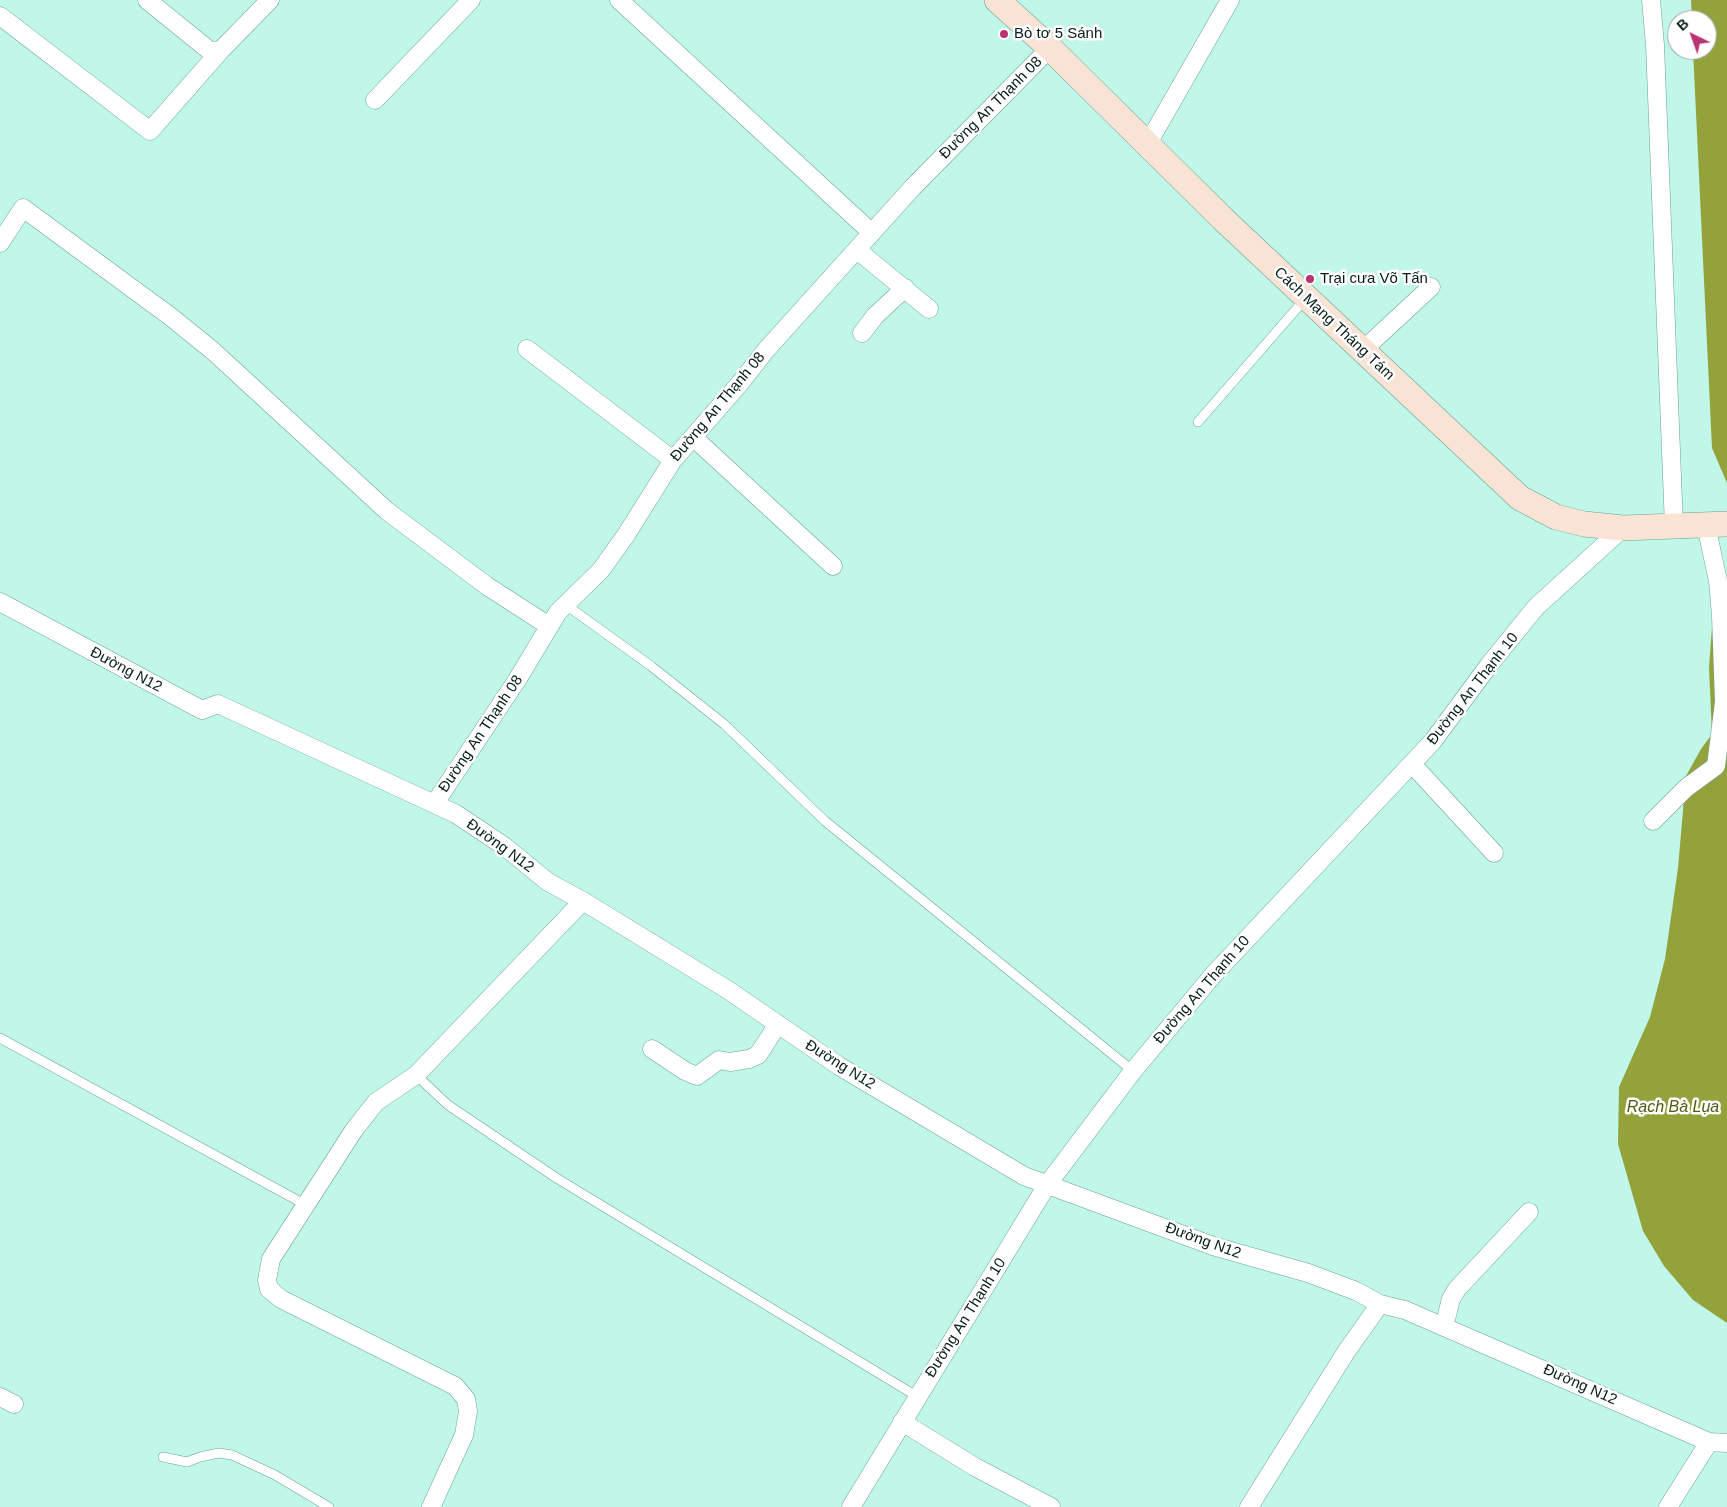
<!DOCTYPE html>
<html>
<head>
<meta charset="utf-8">
<style>
	body { margin:0 }
	#map { position:relative; width:1727px; height:1507px; overflow:hidden; background:#c0f7e8; font-family:Arial,sans-serif }
	canvas { display:block }
	.north { position:absolute; left:1667px; top:10px; width:50px; height:50px; box-sizing:border-box; background:#fff; border:1px solid #9ba4a2; border-radius:50%; rotate:318deg; font-size:14px; font-weight:700; line-height:20px; text-align:center; color:#061c17 }
	.north::after { content:''; display:block; margin:auto; width:18px; height:22px; background:#ba3372; clip-path:polygon(50% 0,100% 100%,50% 72%,0 100%) }
</style>
</head>
<body>
<div id="map">
<canvas width="1727" height="1507"></canvas>
<div class="north">B</div>
</div>
<script>
const g = document.querySelector('canvas').getContext('2d');
g.lineJoin = 'round';
function fillPath(path, color) { g.fillStyle = color; g.fill(path, 'evenodd'); }
const poly = rows => new Path2D(rows.map(r => 'M' + r).join(''));
function strokePath(path, color, width, dash) { g.strokeStyle = color; g.lineWidth = width; g.lineCap = dash ? 'butt' : 'round'; g.setLineDash(dash || []); g.stroke(path); }
function drawText(font, color, halo, rows, align = 'center') {
  g.font = font + ' Arial,sans-serif'; g.lineWidth = 5; g.setLineDash([]); g.textBaseline = 'middle'; g.strokeStyle = halo; g.fillStyle = color; for (const [text, x, y, turn = 0] of rows) {
    g.save(); g.translate(x, y); g.rotate((+turn || 0) * Math.PI / 180); g.textAlign = isNaN(turn) ? turn : align; if (halo) g.strokeText(text, 0, 0); g.fillText(text, 0, 0); g.restore();
  }
}
fillPath(poly([
	[1691,0,1727,0,1727,483,1712,448,1693,50,1707,50,1707,20,1692,20],
	[1727,579,1727,1323,1693,1300,1664,1266,1643,1231,1618,1144,1619,1087,1650,1017,1665,959,1678,868,1686,776,1701,749,1712,734,1709,668,1713,613]
]), '#94a23c');
const service = poly([
	[1198,422,1305,299],
	[566,605,651,666,724,724,825,821,1133,1071],
	[0,1038,306,1205],
	[416,1075,448,1105,558,1179,918,1397],
	[163,1457,187,1462,200,1457,219,1453,232,1455,275,1475,329,1507]
]);
const minor = poly([
	[147,0,210,51,221,50],
	[619,0,872,233],
	[1651,0,1655,45,1674,527],
	[0,16,150,131,221,50,270,0],
	[375,100,471,0],
	[1147,145,1230,0],
	[0,243,23,208,171,317,213,351,387,511,487,586,549,626],
	[857,250,929,309],
	[862,333,875,316,905,288],
	[527,349,673,460],
	[1363,350,1431,287],
	[694,438,833,566],
	[0,602,202,710,218,704,456,814,504,846,548,882,583,901,728,990,839,1066,1024,1176,1213,1246,1308,1273,1356,1291,1380,1304,1405,1310,1709,1442,1727,1443],
	[1412,764,1494,853],
	[435,803,517,680,558,612,601,570,626,535,673,460,741,382,766,350,913,187,1050,48],
	[1653,821,1686,788,1716,766,1724,702,1721,616,1718,581,1706,525],
	[652,1049,685,1071,697,1076,719,1060,730,1062,749,1059,758,1055,778,1024],
	[1444,1327,1451,1299,1457,1289,1529,1212],
	[0,1397,14,1404],
	[902,1422,975,1467,1051,1507],
	[431,1507,464,1435,468,1411,466,1399,455,1386,281,1299,269,1289,267,1280,271,1259,354,1130,376,1102,416,1075,583,901],
	[851,1507,1047,1185,1133,1071,1214,974,1433,741,1489,665,1536,607,1623,528],
	[1249,1507,1346,1352,1380,1304],
	[1668,1507,1709,1442]
]);
const secondary = poly([
	[997,0,1050,48,1223,219,1520,498,1556,517,1584,524,1623,528,1727,524]
]);
strokePath(service, '#6ca194', 10);
strokePath(minor, '#6ca194', 19);
strokePath(secondary, '#6ca194', 26);
strokePath(service, '#fff', 9);
strokePath(minor, '#fff', 18);
strokePath(secondary, '#f8e3d4', 25);
for (const [x, y, r, color] of [
	[1004,34,5,"#ba3372"],
	[1310,279,5,"#ba3372"]
]) { const dot = new Path2D(); dot.arc(x, y, r, 0, 2 * Math.PI); g.fillStyle = color; g.fill(dot); strokePath(dot, '#fff', 2); }
drawText('15px', '#061c17', '#fff', [
	["Bò tơ 5 Sánh",1014,34],
	["Trại cưa Võ Tấn",1320,279]
], 'left');
drawText('15px', '#061c17', '#fff', [
	["Đường An Thạnh 08",991,108,-45],
	["Cách Mạng Tháng Tám",1334,324,43],
	["Đường An Thạnh 08",718,407,-50],
	["Đường N12",126,670,28],
	["Đường An Thạnh 10",1473,689,-52],
	["Đường An Thạnh 08",481,734,-56],
	["Đường N12",500,846,36],
	["Đường An Thạnh 10",1202,990,-49],
	["Đường N12",840,1065,32],
	["Đường N12",1203,1241,20],
	["Đường An Thạnh 10",966,1318,-58],
	["Đường N12",1580,1385,24]
]);
drawText('italic 16px', '#535b12', '#fff', [
	["Rạch Bà Lụa",1673,1108]
]);
</script>
</body>
</html>
